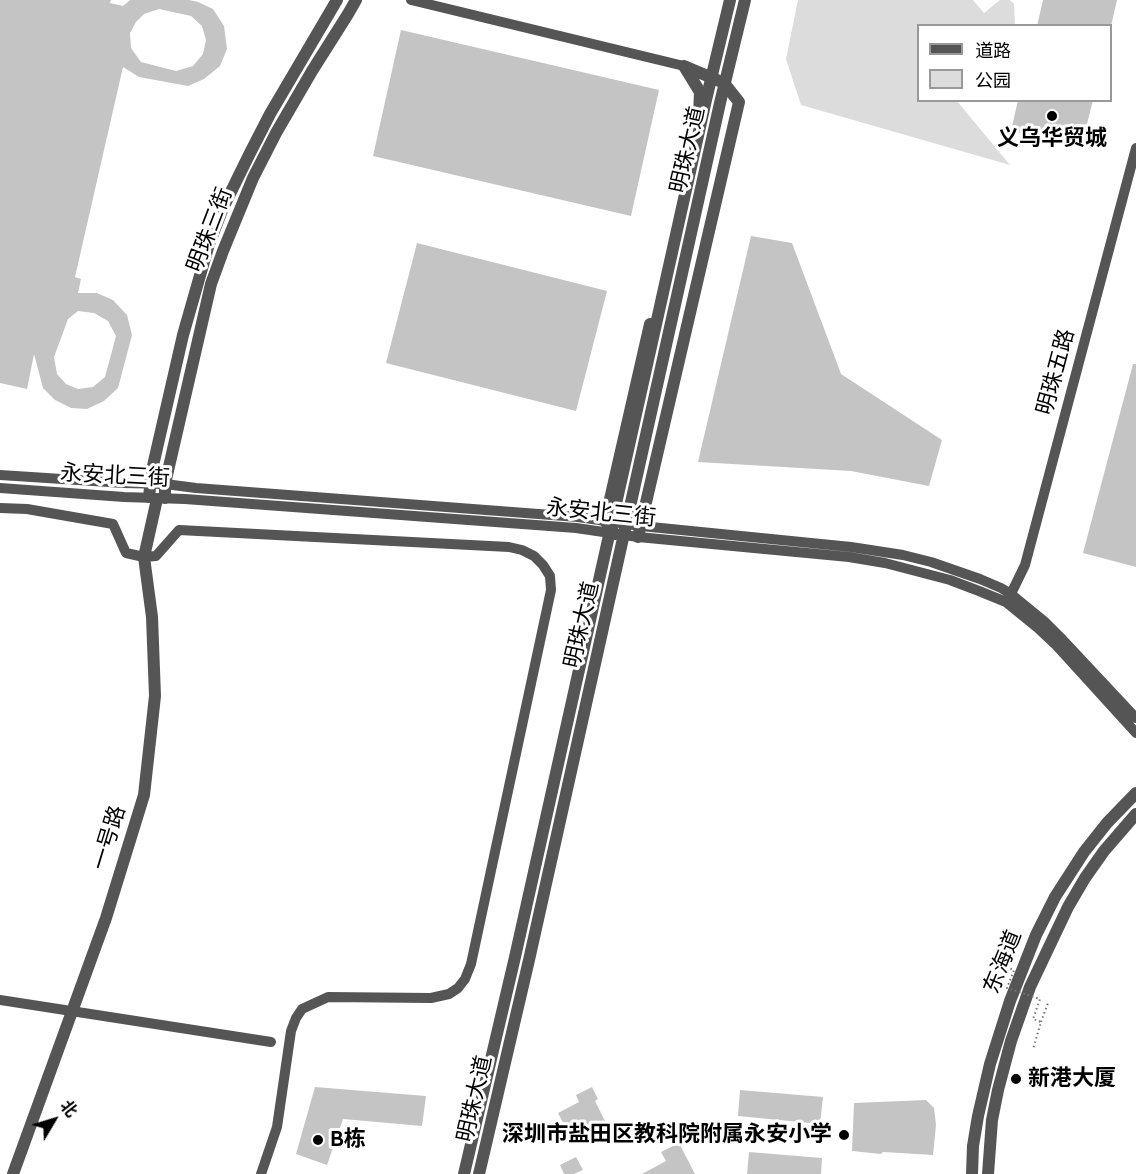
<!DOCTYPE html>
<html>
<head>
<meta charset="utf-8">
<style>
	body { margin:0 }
	#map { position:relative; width:1136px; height:1174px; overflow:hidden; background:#fff; font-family:Cabin,"Noto Sans SC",sans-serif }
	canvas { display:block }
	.legend { position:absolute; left:917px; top:24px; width:195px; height:78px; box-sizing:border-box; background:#fff; border:2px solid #999; margin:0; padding:8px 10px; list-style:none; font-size:18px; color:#000 }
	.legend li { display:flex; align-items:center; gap:12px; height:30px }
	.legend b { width:30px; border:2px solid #999 }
	.north { position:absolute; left:24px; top:1090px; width:60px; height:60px; -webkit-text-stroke:4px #fff; paint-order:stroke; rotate:52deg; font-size:16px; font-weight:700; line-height:24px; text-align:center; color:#000 }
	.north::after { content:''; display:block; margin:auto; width:21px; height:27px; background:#000; clip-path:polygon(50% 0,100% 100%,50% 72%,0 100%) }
</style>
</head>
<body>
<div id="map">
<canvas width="1136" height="1174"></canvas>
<ul class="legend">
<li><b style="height:8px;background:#555"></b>道路</li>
<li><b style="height:16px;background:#dcdcdc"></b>公园</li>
</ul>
<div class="north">北</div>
</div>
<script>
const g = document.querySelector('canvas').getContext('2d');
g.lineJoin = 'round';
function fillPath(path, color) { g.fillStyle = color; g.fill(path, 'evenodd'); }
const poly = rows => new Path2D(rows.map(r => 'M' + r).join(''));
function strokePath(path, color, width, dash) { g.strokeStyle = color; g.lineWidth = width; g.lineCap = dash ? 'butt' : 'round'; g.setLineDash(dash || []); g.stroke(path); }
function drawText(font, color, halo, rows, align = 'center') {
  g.font = font + ' Cabin,"Noto Sans SC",sans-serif'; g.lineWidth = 6; g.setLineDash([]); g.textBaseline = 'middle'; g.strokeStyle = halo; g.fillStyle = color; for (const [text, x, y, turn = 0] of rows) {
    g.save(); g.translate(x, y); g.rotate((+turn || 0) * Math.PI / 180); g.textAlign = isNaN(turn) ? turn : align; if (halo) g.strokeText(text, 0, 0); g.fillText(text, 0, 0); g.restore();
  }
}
fillPath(poly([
	[798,0,973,0,984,13,1000,0,1010,0,1014,4,1015,25,918,26,918,100,957,101,1010,165,801,105,786,59]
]), '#dcdcdc');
fillPath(poly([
	[0,0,111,0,110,3,123,6,130,0,189,0,198,2,213,9,224,26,227,49,220,66,204,79,188,86,139,77,123,67,75,277,81,279,78,293,97,293,113,300,127,315,132,335,118,388,104,401,87,409,71,408,55,400,43,388,34,354,27,389,0,383],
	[159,9,191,16,202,26,206,40,203,54,193,66,176,71,141,62,131,48,130,33,136,22,144,14],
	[78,311,94,313,108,321,116,336,105,377,93,387,78,389,66,384,57,374,54,357,68,319],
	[1043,0,1117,0,1111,26,1037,26],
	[401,30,659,90,631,216,373,156],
	[1018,100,1093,100,1081,148,1011,131],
	[751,236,792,243,841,374,942,440,929,486,851,471,698,462],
	[417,243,607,291,576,411,386,363],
	[1133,364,1136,364,1136,567,1083,553],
	[315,1087,426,1096,422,1126,343,1119,327,1165,296,1154],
	[592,1087,598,1099,595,1101,607,1125,588,1134,584,1127,569,1134,558,1113,579,1102,576,1095],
	[740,1090,823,1097,820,1124,738,1116],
	[926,1100,934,1108,936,1125,933,1155,883,1152,881,1154,852,1151,854,1103],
	[679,1143,695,1174,642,1174,666,1161,661,1152],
	[749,1152,822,1158,821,1174,747,1174],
	[576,1157,583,1170,574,1174,564,1174,560,1165]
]), '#c4c4c4');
strokePath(poly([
	[1000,986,1007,967],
	[1041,1022,1048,1003]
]), '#777', 2, [1.5, 3]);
strokePath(poly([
	[411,0,684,66],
	[0,475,124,483,165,484,196,488,578,517,641,526,851,547,903,555,931,562,980,579,1001,588,1011,594,1044,621,1060,637,1136,718],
	[0,488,124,497,185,499,576,528,638,537,849,557,885,563,950,580,979,591,1006,602,1038,628,1055,644,1136,733],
	[0,508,27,509,113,524,126,553,144,557,156,556,179,530,509,547,522,550,534,556,543,565,550,576,551,590,471,964,465,979,458,988,449,994,431,998,328,997,302,1009,296,1018,291,1031,277,1127,261,1174],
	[1008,600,1025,565,1136,148],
	[0,1000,271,1042]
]), '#555', 10);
strokePath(poly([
	[684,66,700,92,699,114],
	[149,497,152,470,183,335,209,244,223,208,249,155,270,114,337,0],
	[165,498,165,484,211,284,223,251,253,178,276,133,312,71,348,14,356,0],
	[615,534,605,521,650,324],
	[638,537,739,102,724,83,684,66],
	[13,1174,106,918,144,795,155,696,152,617,144,557,157,499],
	[972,1174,973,1146,978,1116,990,1064,1010,1001,1036,935,1055,897,1084,852,1107,823,1136,793],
	[988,1174,992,1120,998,1090,1011,1041,1030,987,1068,907,1085,878,1104,851,1136,814]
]), '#555', 12);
strokePath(poly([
	[1015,950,1007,967,1014,970,1007,988,1040,999,1033,1019,1041,1022,1033,1049]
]), '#777', 2, [1.5, 3]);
strokePath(poly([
	[464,1174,515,957,706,100,730,0],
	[479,1174,529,960,720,103,745,0]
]), '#555', 12);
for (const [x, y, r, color] of [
	[1052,116,6,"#000"],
	[1016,1079,6,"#000"],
	[844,1135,6,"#000"],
	[318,1140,6,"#000"]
]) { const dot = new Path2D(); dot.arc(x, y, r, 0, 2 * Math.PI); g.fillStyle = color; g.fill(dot); strokePath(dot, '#fff', 2); }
drawText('bold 22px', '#000', '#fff', [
	["义乌华贸城",1052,139,"center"],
	["新港大厦",1028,1079],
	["深圳市盐田区教科院附属永安小学",832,1135,"right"],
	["B栋",330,1140]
], 'left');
drawText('22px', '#000', '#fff', [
	["明珠大道",688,150,-77],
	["明珠三街",210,230,-69],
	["明珠五路",1056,372,-75],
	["永安北三街",115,476,3],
	["永安北三街",601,513,6],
	["明珠大道",582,625,-77],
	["一号路",109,838,-73],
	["东海道",1003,962,-68],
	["明珠大道",475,1099,-77]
]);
</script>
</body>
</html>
